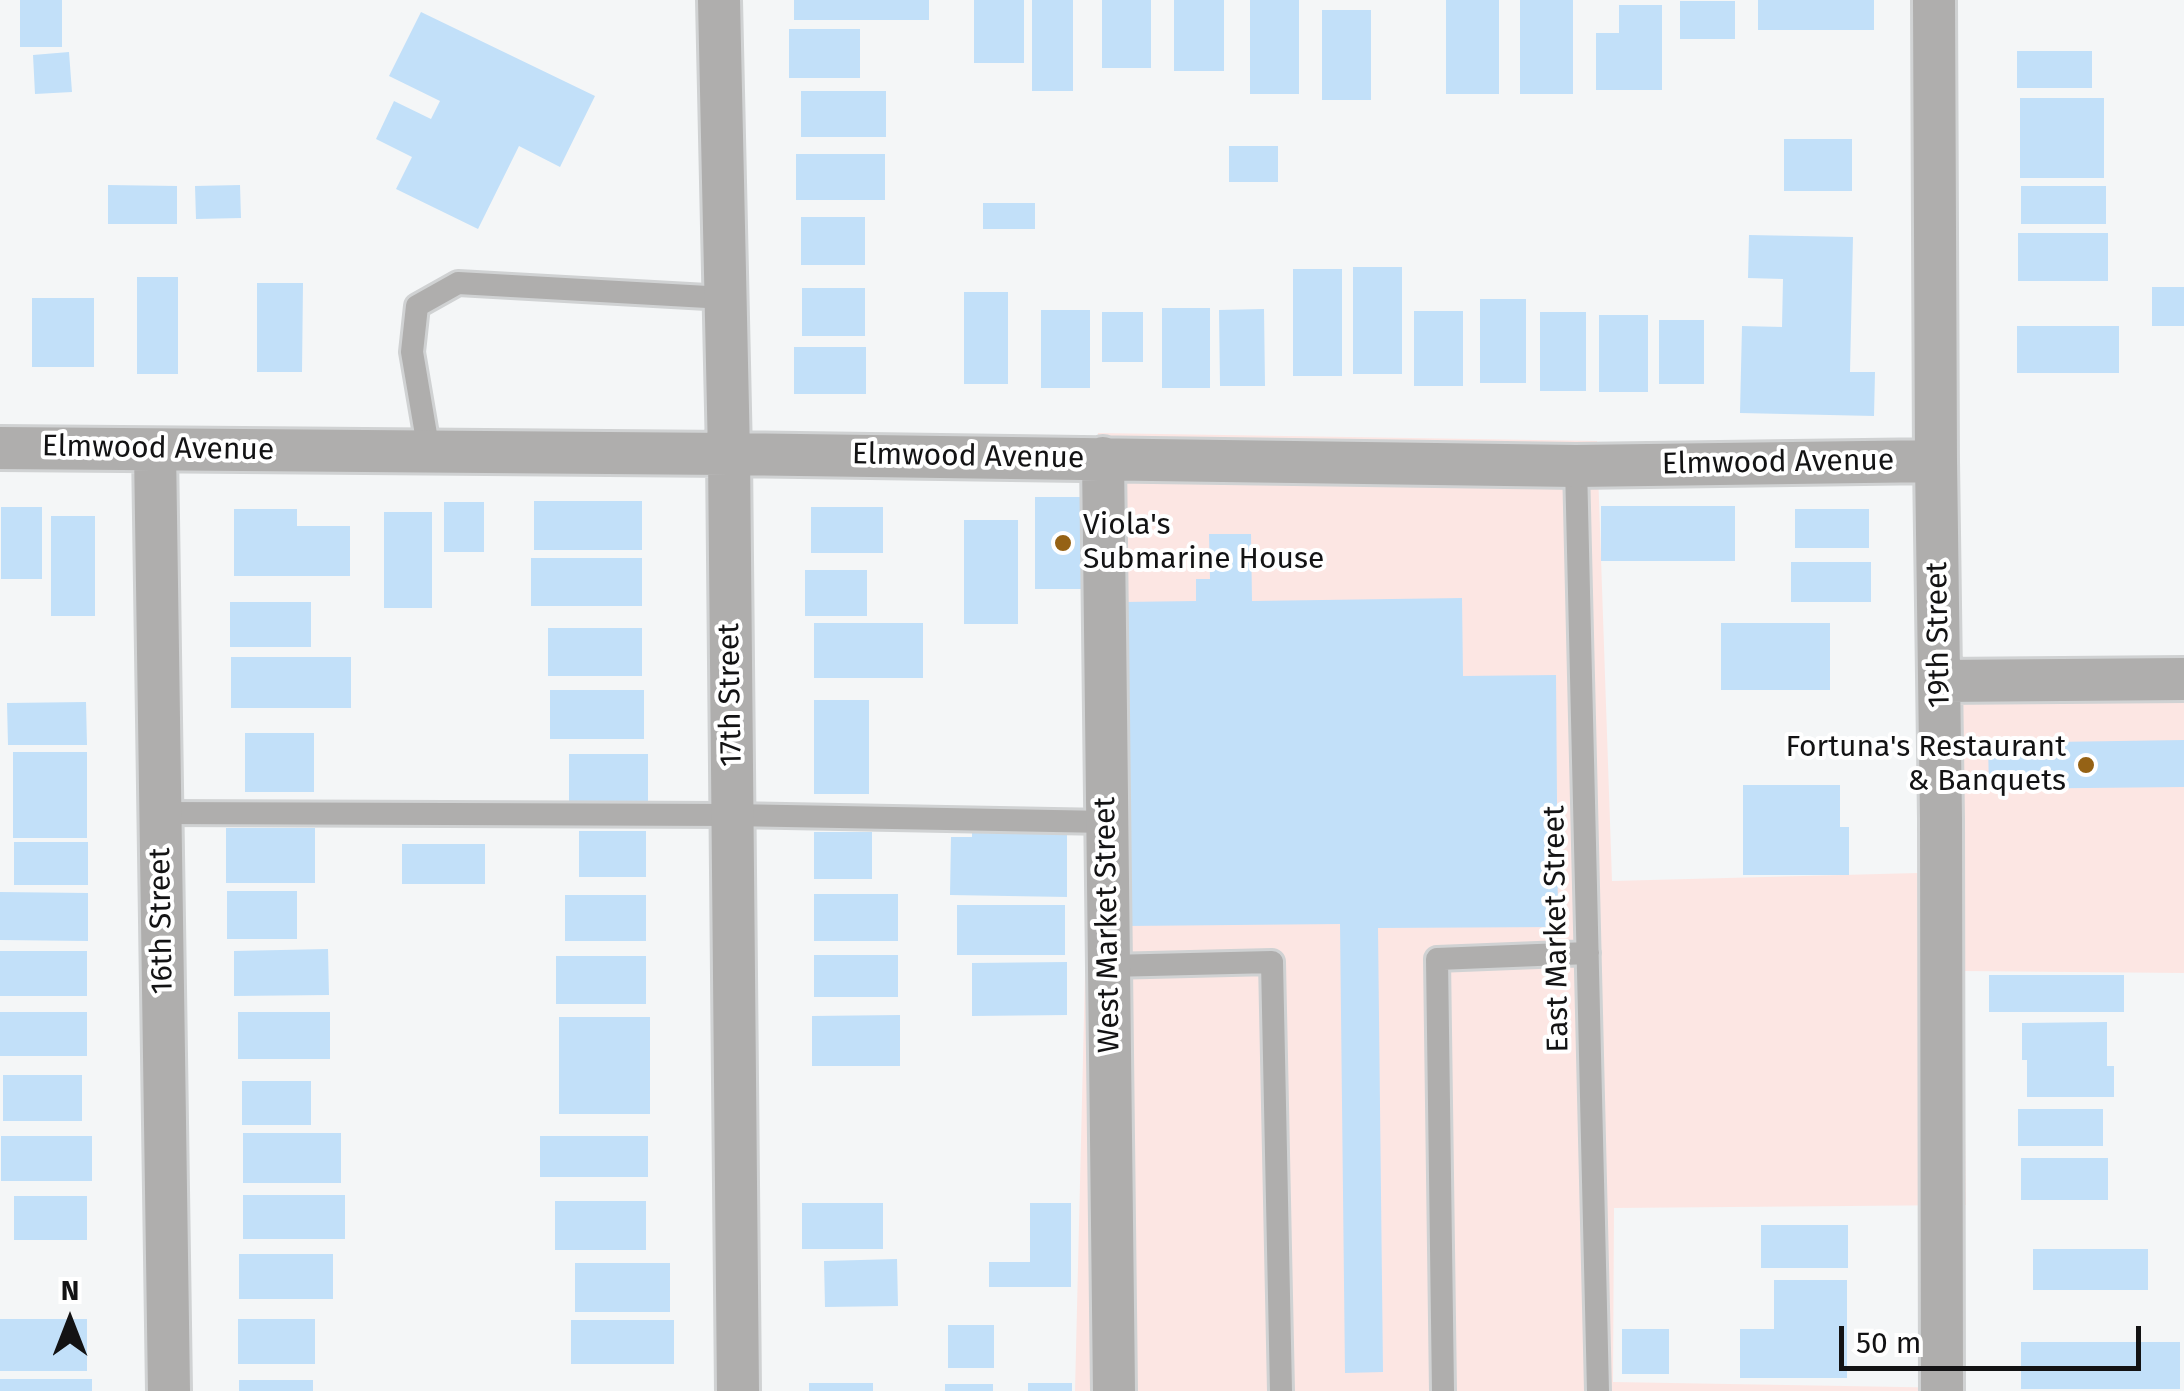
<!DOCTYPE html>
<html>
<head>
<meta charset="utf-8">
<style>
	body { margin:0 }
	#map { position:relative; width:2184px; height:1391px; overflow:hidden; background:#f4f6f7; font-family:"Fira Sans",sans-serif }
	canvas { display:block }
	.north { position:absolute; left:20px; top:1271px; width:100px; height:100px; -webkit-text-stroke:8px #fff; paint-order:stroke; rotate:0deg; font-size:28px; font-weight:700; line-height:40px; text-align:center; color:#131314 }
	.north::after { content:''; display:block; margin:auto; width:35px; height:45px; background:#131314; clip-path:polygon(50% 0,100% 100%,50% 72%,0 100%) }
	.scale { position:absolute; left:1839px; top:1326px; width:302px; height:45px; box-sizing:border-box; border:5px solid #131314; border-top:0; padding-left:12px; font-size:30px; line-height:35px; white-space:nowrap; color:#131314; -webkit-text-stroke:8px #fff; paint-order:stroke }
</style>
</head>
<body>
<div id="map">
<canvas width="2184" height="1391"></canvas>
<div class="north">N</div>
<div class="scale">50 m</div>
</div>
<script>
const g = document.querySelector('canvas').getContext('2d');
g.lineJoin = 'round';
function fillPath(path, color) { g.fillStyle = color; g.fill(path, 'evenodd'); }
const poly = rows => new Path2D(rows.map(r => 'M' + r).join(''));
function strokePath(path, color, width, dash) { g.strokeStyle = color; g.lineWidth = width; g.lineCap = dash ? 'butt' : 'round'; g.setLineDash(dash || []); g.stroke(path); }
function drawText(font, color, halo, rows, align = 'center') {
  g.font = font + ' "Fira Sans",sans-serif'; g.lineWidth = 8; g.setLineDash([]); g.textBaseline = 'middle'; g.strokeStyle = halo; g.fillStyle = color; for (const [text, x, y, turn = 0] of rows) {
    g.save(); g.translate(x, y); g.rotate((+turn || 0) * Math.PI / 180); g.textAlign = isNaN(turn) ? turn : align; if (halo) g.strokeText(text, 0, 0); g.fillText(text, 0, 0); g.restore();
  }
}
fillPath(poly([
	[1098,433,1597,441,1612,881,1918,873,1916,664,2184,660,2184,973,1963,971,1966,1205,1614,1208,1613,1382,1960,1388,1960,1391,1075,1391]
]), '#fce6e3');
fillPath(poly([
	[20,0,62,0,62,47,20,47],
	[794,0,929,0,929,20,794,20],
	[974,0,1024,0,1024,63,974,63],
	[1032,0,1073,0,1073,91,1032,91],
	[1102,0,1151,0,1151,68,1102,68],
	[1174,0,1224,0,1224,71,1174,71],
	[1250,0,1299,0,1299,94,1250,94],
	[1446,0,1499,0,1499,94,1446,94],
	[1520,0,1573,0,1573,94,1520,94],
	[1758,0,1874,0,1874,30,1758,30],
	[1680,1,1735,1,1735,39,1680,39],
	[1619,5,1662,5,1662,90,1596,90,1596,33,1619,33],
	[1322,10,1371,10,1371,100,1322,100],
	[421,12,595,96,560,167,519,146,478,229,396,189,412,157,376,139,394,101,431,119,440,101,389,76],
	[789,29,860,29,860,78,789,78],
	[2017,51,2092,51,2092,88,2017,88],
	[69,52,72,92,35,94,33,55],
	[801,91,886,91,886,137,801,137],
	[2020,98,2104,98,2104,178,2020,178],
	[1784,139,1852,139,1852,191,1784,191],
	[1229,146,1278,146,1278,182,1229,182],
	[796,154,885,154,885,200,796,200],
	[108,185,177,186,177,224,108,224],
	[240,185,241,218,196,219,195,186],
	[2021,186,2106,186,2106,224,2021,224],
	[983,203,1035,203,1035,229,983,229],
	[801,217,865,217,865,265,801,265],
	[2018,233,2108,233,2108,281,2018,281],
	[1749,235,1853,237,1850,372,1875,372,1874,416,1740,413,1742,326,1782,327,1783,279,1748,278],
	[1353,267,1402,267,1402,374,1353,374],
	[1293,269,1342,269,1342,376,1293,376],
	[137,277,178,277,178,374,137,374],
	[257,283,303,283,302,372,257,372],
	[2152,287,2184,287,2184,326,2152,326],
	[802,288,865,288,865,336,802,336],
	[964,292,1008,292,1008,384,964,384],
	[32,298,94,298,94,367,32,367],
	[1480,299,1526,299,1526,383,1480,383],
	[1162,308,1210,308,1210,388,1162,388],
	[1264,309,1265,386,1220,386,1219,310],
	[1041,310,1090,310,1090,388,1041,388],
	[1414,311,1463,311,1463,386,1414,386],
	[1102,312,1143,312,1143,362,1102,362],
	[1540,312,1586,312,1586,391,1540,391],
	[1599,315,1648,315,1648,392,1599,392],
	[1659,320,1704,320,1704,384,1659,384],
	[2017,326,2119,326,2119,373,2017,373],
	[794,347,866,347,866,394,794,394],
	[1035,497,1090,497,1090,589,1035,589],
	[534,501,642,501,642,550,534,550],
	[444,502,484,502,484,552,444,552],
	[1601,506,1735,506,1735,561,1601,561],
	[1,507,42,507,42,579,1,579],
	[811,507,883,507,883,553,811,553],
	[234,509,297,509,297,526,350,526,350,576,234,576],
	[1795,509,1869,509,1869,548,1795,548],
	[384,512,432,512,432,608,384,608],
	[51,516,95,516,95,616,51,616],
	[964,520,1018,520,1018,624,964,624],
	[1209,534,1251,534,1252,601,1462,598,1463,676,1556,675,1558,927,1378,928,1383,1372,1345,1373,1340,924,1127,926,1124,602,1196,601,1196,579,1210,579],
	[531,558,642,558,642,606,531,606],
	[1791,562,1871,562,1871,602,1791,602],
	[805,570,867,570,867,616,805,616],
	[230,602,311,602,311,647,230,647],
	[814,623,923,623,923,678,814,678],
	[1721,623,1830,623,1830,690,1721,690],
	[548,628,642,628,642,676,548,676],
	[231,657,351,657,351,708,231,708],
	[550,690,644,690,644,739,550,739],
	[814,700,869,700,869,794,814,794],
	[86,702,87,745,8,745,7,703],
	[245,733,314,733,314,792,245,792],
	[2184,740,2184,787,1989,789,1988,743],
	[13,752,87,752,87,838,13,838],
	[569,754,648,754,648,802,569,802],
	[1743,785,1840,785,1840,827,1849,827,1849,875,1743,875],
	[226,828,315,828,315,883,226,883],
	[579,831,646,831,646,877,579,877],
	[814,832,872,832,872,879,814,879],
	[972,833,1067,834,1067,897,950,895,951,837,972,837],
	[14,842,88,842,88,885,14,885],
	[402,844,485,844,485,884,402,884],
	[227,891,297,891,297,939,227,939],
	[0,892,88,893,88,941,0,940],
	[814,894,898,894,898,941,814,941],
	[565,895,646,895,646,941,565,941],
	[957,905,1065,905,1065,955,957,955],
	[328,949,329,995,234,996,234,951],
	[0,951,87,951,87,996,0,996],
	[814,955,898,955,898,997,814,997],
	[556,956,646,956,646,1004,556,1004],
	[1067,962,1067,1015,972,1016,972,963],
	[1989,975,2124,975,2124,1012,1989,1012],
	[0,1012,87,1012,87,1056,0,1056],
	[238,1012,330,1012,330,1059,238,1059],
	[900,1015,900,1066,812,1066,812,1016],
	[559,1017,650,1017,650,1114,559,1114],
	[2107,1022,2107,1066,2114,1066,2114,1097,2027,1097,2027,1060,2022,1060,2022,1023],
	[3,1075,82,1075,82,1121,3,1121],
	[242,1081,311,1081,311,1125,242,1125],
	[2018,1109,2103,1109,2103,1146,2018,1146],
	[243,1133,341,1133,341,1183,243,1183],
	[1,1136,92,1136,92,1181,1,1181],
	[540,1136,648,1136,648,1177,540,1177],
	[2021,1158,2108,1158,2108,1200,2021,1200],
	[243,1195,345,1195,345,1239,243,1239],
	[14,1196,87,1196,87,1240,14,1240],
	[555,1201,646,1201,646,1250,555,1250],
	[802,1203,883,1203,883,1249,802,1249],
	[1030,1203,1071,1203,1071,1287,989,1287,989,1262,1030,1262],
	[1761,1225,1848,1225,1848,1268,1761,1268],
	[2033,1249,2148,1249,2148,1290,2033,1290],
	[239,1254,333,1254,333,1299,239,1299],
	[897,1259,898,1306,825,1307,824,1261],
	[575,1263,670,1263,670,1312,575,1312],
	[1774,1280,1847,1280,1847,1378,1740,1378,1740,1329,1774,1329],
	[0,1319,87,1319,87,1371,0,1371],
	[238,1319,315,1319,315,1364,238,1364],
	[571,1320,674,1320,674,1364,571,1364],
	[948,1325,994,1325,994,1368,948,1368],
	[1622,1329,1669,1329,1669,1374,1622,1374],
	[2021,1342,2180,1342,2180,1389,2021,1389],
	[0,1379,92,1379,92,1391,0,1391],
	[239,1380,313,1380,313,1391,239,1391],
	[809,1383,873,1383,873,1391,809,1391],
	[1028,1383,1072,1383,1072,1391,1028,1391],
	[945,1384,993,1384,993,1391,945,1391]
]), '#c2e0f9');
const lane = poly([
	[429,452,412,352,417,306,458,283,725,298],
	[1576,466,1598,1391],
	[160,813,732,815,1107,822],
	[1109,966,1272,962,1281,1391],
	[1443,1391,1437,959,1588,953]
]);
const street = poly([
	[719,0,729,454,738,1391],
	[1934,0,1936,461,1941,819,1942,1391],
	[0,448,729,454,1576,466,1936,461],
	[155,450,169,1391],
	[1103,458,1114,1391],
	[1940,681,2184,679]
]);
strokePath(lane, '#d0d2d3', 28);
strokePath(street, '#d0d2d3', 48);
strokePath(lane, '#afaead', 22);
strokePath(street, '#afaead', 42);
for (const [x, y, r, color] of [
	[1063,543,10,"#956215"],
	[2086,765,10,"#956215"]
]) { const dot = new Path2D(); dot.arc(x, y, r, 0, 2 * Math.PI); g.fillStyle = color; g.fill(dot); strokePath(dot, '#fff', 4); }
drawText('30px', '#131314', '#fff', [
	["Elmwood Avenue",158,449,1],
	["Elmwood Avenue",968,457,1],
	["Elmwood Avenue",1778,463,-1],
	["19th Street",1939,635,-91],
	["17th Street",731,695,-91],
	["16th Street",162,921,-91],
	["West Market Street",1108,925,-91],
	["East Market Street",1557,929,-91]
]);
drawText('30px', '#131314', '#fff', [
	["Viola's",1083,526],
	["Submarine House",1083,560],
	["Fortuna's Restaurant",2066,748,"right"],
	["& Banquets",2066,782,"right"]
], 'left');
</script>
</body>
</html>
